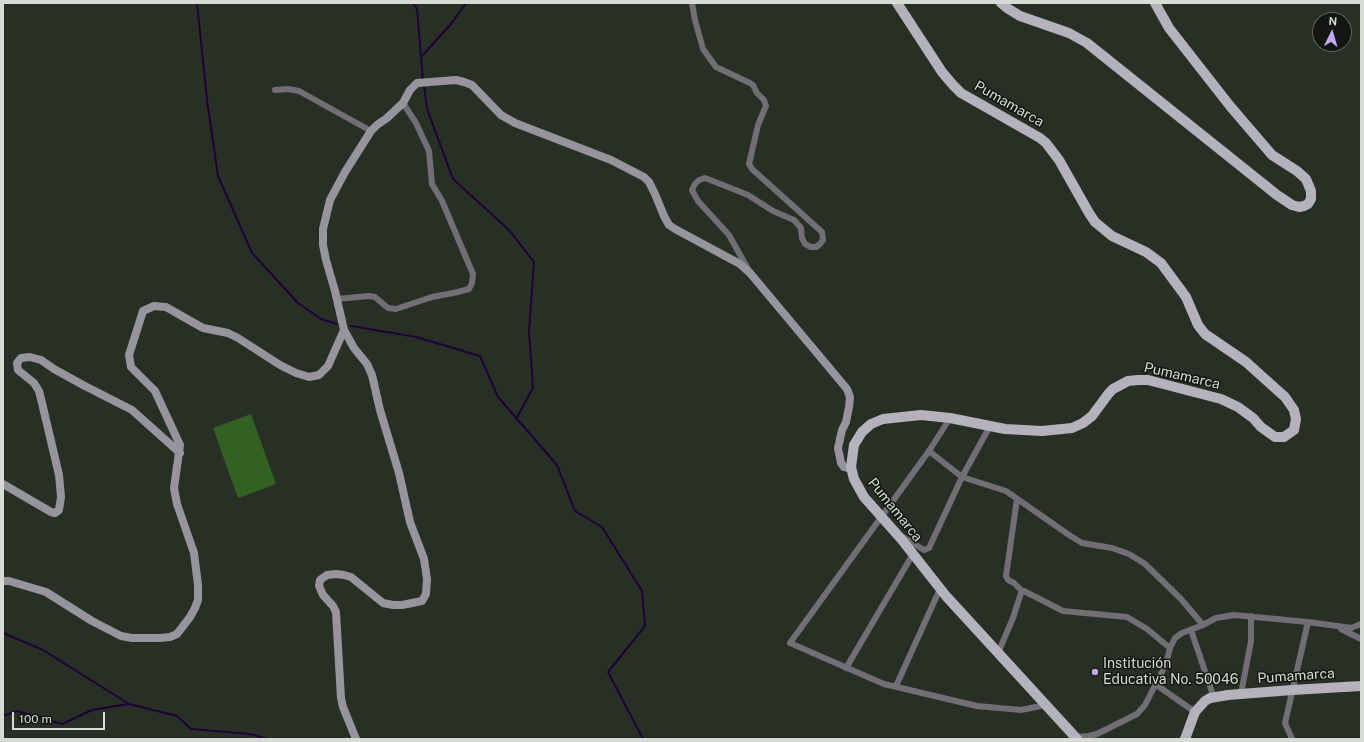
<!DOCTYPE html>
<html>
<head>
<meta charset="utf-8">
<style>
	body { margin:0 }
	#map { position:relative; width:1364px; height:742px; overflow:hidden; background:#283026; font-family:"Public Sans",sans-serif }
	canvas { display:block }
	.frame { position:absolute; inset:0; border:4px solid #d6dbd4; pointer-events:none }
	.north { position:absolute; left:1312px; top:12px; width:40px; height:40px; box-sizing:border-box; background:#131612; border:1px solid #616560; border-radius:50%; rotate:5deg; font-size:11px; font-weight:700; line-height:16px; text-align:center; color:#d6dbd4 }
	.north::after { content:''; display:block; margin:auto; width:14px; height:18px; background:#c3a7f2; clip-path:polygon(50% 0,100% 100%,50% 72%,0 100%) }
	.scale { position:absolute; left:12px; top:712px; width:93px; height:18px; box-sizing:border-box; border:2px solid #d6dbd4; border-top:0; padding-left:5px; font-size:12px; line-height:14px; white-space:nowrap; color:#d6dbd4; -webkit-text-stroke:3px #131612; paint-order:stroke }
</style>
</head>
<body>
<div id="map">
<canvas width="1364" height="742"></canvas>
<div class="frame"></div>
<div class="north">N</div>
<div class="scale">100 m</div>
</div>
<script>
const g = document.querySelector('canvas').getContext('2d');
g.lineJoin = 'round';
function fillPath(path, color) { g.fillStyle = color; g.fill(path, 'evenodd'); }
const poly = rows => new Path2D(rows.map(r => 'M' + r).join(''));
function strokePath(path, color, width, dash) { g.strokeStyle = color; g.lineWidth = width; g.lineCap = dash ? 'butt' : 'round'; g.setLineDash(dash || []); g.stroke(path); }
function drawText(font, color, halo, rows, align = 'center') {
  g.font = font + ' "Public Sans",sans-serif'; g.lineWidth = 3; g.setLineDash([]); g.textBaseline = 'middle'; g.strokeStyle = halo; g.fillStyle = color; for (const [text, x, y, turn = 0] of rows) {
    g.save(); g.translate(x, y); g.rotate((+turn || 0) * Math.PI / 180); g.textAlign = isNaN(turn) ? turn : align; if (halo) g.strokeText(text, 0, 0); g.fillText(text, 0, 0); g.restore();
  }
}
fillPath(poly([
	[251,414,276,484,238,498,213,428]
]), '#336124');
strokePath(poly([
	[197,3,207,100,218,176,252,253,298,303,321,319,337,324],
	[413,3,417,9,423,81],
	[421,57,451,24,466,3],
	[424,85,427,109,453,179,509,230,534,262,529,331,533,388,516,419],
	[351,326,416,337,480,356,498,397,557,465,575,511,602,527,642,591,645,626,608,672,643,739],
	[3,633,43,650,129,704,177,716,191,729,250,734,268,739],
	[3,716,17,711,62,724,92,710,128,704]
]), '#1d0238', 2);
strokePath(poly([
	[692,3,695,20,703,49,716,67,750,83,753,85,757,93,764,100,766,106,758,125,749,164,752,169,822,232,823,240,820,244,816,247,811,247,805,244,802,238,801,228,794,220,773,211,748,195,723,185,705,178,699,180,695,184,692,190,698,201,729,235,748,269],
	[275,90,288,89,299,91,371,131],
	[337,299,369,296,375,297,388,308,396,309,432,297,458,292,469,289,472,283,473,274,442,201,432,184,429,151,416,123,403,103],
	[950,418,929,451,790,643,884,684,977,706,1021,710,1046,705],
	[929,451,962,477,1006,491,1069,535,1082,543,1112,548,1129,554,1145,564,1181,599,1203,625],
	[1017,499,1006,576,1008,580,1014,583,1022,591],
	[903,537,924,550,929,548,962,477,990,426],
	[1341,629,1361,639],
	[1191,630,1214,698],
	[998,653,1013,618,1021,593,1024,591,1063,611,1127,617,1147,629,1170,648],
	[846,668,913,554],
	[1155,684,1195,712],
	[896,686,940,589],
	[1241,694,1251,641,1251,616],
	[1075,737,1089,736,1097,734,1137,714,1145,705,1166,664,1170,648,1175,638,1182,633,1203,625,1216,618,1234,615,1308,622,1351,628,1361,624],
	[1292,739,1285,723,1308,622]
]), '#716f75', 6);
strokePath(poly([
	[3,484,51,512,55,513,59,510,61,497,59,475,42,403,39,391,34,383,18,370,17,363,21,358,30,357,41,360,54,369,83,385,132,410,180,453],
	[3,581,9,581,46,592,92,621,121,636,132,638,160,638,170,637,177,634,190,617,195,608,198,600,198,585,194,553,177,504,174,488,180,445,155,391,131,367,129,355,143,311,154,306,166,307,203,328,228,333,238,338,280,365,296,373,309,377,319,375,328,366,344,330],
	[356,739,343,707,341,698,336,612,333,606,323,595,319,586,320,580,327,575,336,574,344,575,351,577,383,603,393,605,402,605,422,601,426,594,427,579,424,559,410,522,399,473,380,410,372,375,367,364,354,348,344,330,335,291,326,260,323,245,323,229,330,200,345,172,371,131,377,125,387,118,403,103,410,90,417,83,456,80,464,82,472,85,501,115,515,123,611,160,644,177,649,182,655,194,664,216,669,225,675,229,740,264,750,273,847,389,850,397,849,407,846,422,842,430,838,448,841,463,844,467,851,469]
]), '#97949e', 8);
strokePath(poly([
	[897,3,942,72,953,85,961,93,1040,138,1046,143,1059,160,1089,213,1095,222,1112,236,1146,252,1161,263,1186,297,1198,325,1205,334,1246,362,1285,397,1294,410,1296,419,1294,430,1284,437,1275,437,1261,427,1253,418,1238,407,1221,399,1148,380,1138,380,1128,381,1113,389,1109,393,1092,416,1083,423,1072,428,1042,431,1005,429,950,418,921,415,883,419,871,424,862,432,854,445,851,467,854,479,864,497,902,540,946,596,1077,739],
	[1001,3,1007,8,1020,16,1069,33,1087,43,1277,195,1292,205,1299,207,1304,206,1308,204,1311,199,1311,191,1306,179,1297,171,1272,155,1230,106,1169,28,1155,3],
	[1185,739,1195,712,1205,701,1210,698,1228,695,1292,690,1361,686]
]), '#b5b1bd', 10);
for (const [x, y, r, color] of [
	[1095,672,4,"#c3a7f2"]
]) { const dot = new Path2D(); dot.arc(x, y, r, 0, 2 * Math.PI); g.fillStyle = color; g.fill(dot); strokePath(dot, '#131612', 1.5); }
drawText('14px', '#d6dbd4', '#131612', [
	["Pumamarca",1009,104,30],
	["Pumamarca",1182,376,13],
	["Pumamarca",895,510,51],
	["Pumamarca",1296,676,-4]
]);
drawText('14px', '#d6dbd4', '#131612', [
	["Institución",1103,664],
	["Educativa No. 50046",1103,680]
], 'left');
</script>
</body>
</html>
